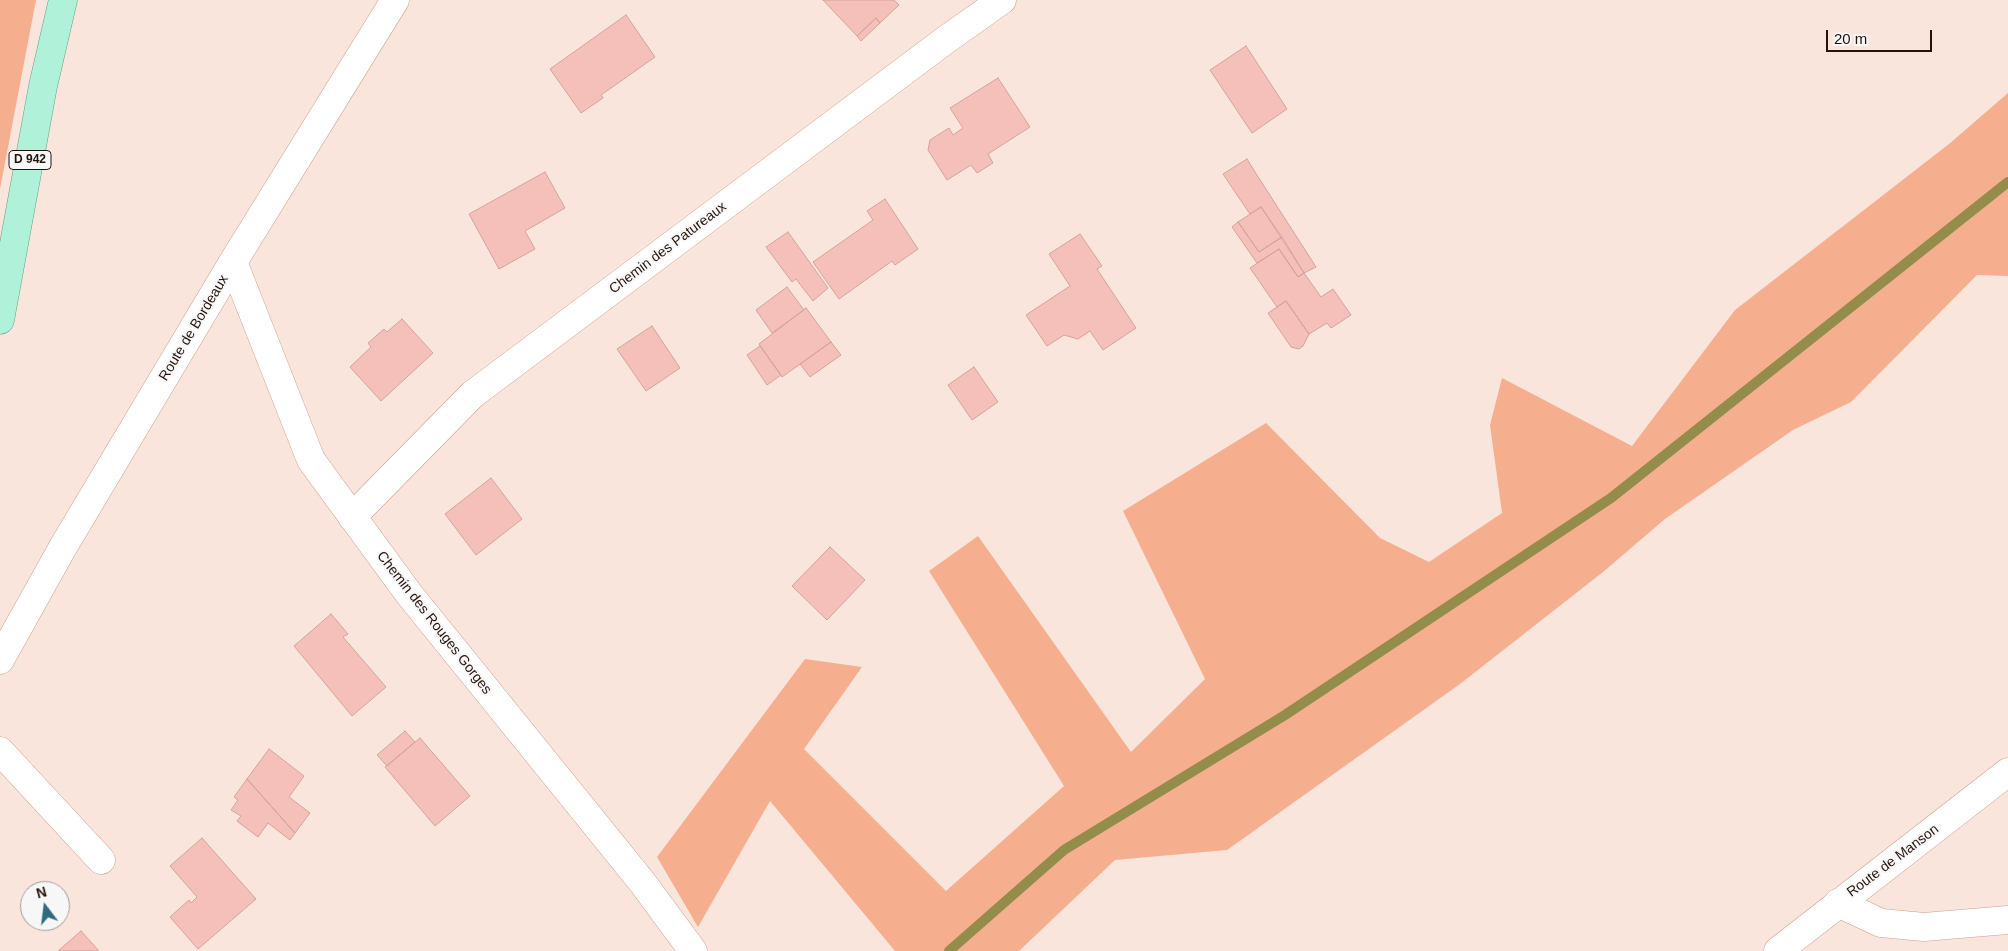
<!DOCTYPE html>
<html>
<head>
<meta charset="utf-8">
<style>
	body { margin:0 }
	#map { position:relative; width:2008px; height:951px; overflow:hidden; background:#f9e5dc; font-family:Helvetica,sans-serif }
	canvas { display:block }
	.north { position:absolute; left:20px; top:881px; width:50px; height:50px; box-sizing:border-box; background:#f7f7f7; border:1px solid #a39c99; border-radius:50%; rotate:345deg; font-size:14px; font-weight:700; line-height:20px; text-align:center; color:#25140c }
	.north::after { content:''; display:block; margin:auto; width:18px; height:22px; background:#2e6b81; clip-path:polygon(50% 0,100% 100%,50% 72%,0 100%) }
	.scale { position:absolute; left:1826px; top:30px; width:106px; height:22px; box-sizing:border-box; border:2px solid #25140c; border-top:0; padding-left:6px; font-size:15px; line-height:18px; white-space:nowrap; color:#25140c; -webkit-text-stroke:4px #f7f7f7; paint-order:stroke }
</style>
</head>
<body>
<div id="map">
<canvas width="2008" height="951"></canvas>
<div class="north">N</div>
<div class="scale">20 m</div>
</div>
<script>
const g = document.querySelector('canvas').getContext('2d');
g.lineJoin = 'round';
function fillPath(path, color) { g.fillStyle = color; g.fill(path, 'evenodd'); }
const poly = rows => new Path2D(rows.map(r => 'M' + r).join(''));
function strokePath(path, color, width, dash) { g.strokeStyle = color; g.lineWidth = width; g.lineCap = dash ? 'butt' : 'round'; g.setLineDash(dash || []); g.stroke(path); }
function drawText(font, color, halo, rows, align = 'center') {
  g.font = font + ' Helvetica,sans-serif'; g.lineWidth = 4; g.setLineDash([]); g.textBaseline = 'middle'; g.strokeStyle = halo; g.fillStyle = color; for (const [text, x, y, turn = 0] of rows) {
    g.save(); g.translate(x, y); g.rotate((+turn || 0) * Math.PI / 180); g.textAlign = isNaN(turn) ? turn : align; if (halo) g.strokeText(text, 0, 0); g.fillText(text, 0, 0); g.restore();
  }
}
fillPath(poly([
	[0,0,36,0,0,189],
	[2008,93,2008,276,1977,275,1851,402,1793,430,1665,519,1603,572,1460,684,1227,850,1115,860,1019,951,895,951,770,801,698,927,657,857,805,659,862,667,804,749,946,891,1064,786,929,571,978,536,1131,752,1205,679,1123,511,1266,423,1380,538,1429,562,1502,513,1490,425,1502,378,1632,446,1735,310,1949,144]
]), '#f5af8e');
strokePath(poly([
	[949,951,1064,850,1285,715,1611,498,2008,182]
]), '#948c4a', 10);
const building = poly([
	[823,0,894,0,899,5,880,23,876,18,857,36,823,0],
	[626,15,655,57,601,95,603,98,581,113,550,69,626,15],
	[876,18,880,23,861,41,857,36,876,18],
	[1246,46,1287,109,1252,133,1210,70,1246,46],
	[998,78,1030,127,988,154,993,163,977,173,971,165,947,180,928,150,930,140,949,128,953,135,963,128,950,108,998,78],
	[1247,159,1255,172,1316,267,1304,273,1261,207,1250,214,1223,174,1247,159],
	[545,172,565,208,525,231,535,249,499,269,469,214,545,172],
	[885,199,918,249,895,265,892,261,839,299,813,262,873,220,867,211,885,199],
	[1261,207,1282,237,1259,252,1238,222,1261,207],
	[1238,222,1259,252,1282,237,1304,273,1298,277,1279,249,1257,263,1232,227,1238,222],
	[788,232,828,288,813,301,796,279,792,282,766,247,788,232],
	[1080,234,1102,266,1097,269,1136,328,1103,350,1090,331,1078,339,1064,335,1047,346,1026,315,1070,286,1049,254,1080,234],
	[1279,249,1298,277,1304,273,1321,297,1333,289,1351,315,1331,328,1327,323,1309,334,1286,301,1277,307,1250,268,1279,249],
	[787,287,804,310,772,333,756,310,787,287],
	[1286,301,1309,334,1303,346,1299,349,1291,347,1268,313,1286,301],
	[806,308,831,342,782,377,759,344,806,308],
	[402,319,433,353,381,401,350,367,371,347,368,343,384,329,387,332,402,319],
	[652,326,680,368,646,391,617,349,652,326],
	[831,342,841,355,810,377,800,364,831,342],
	[760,346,781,375,767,385,747,355,760,346],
	[974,367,998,402,972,420,948,385,974,367],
	[491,478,522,519,476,555,445,514,491,478],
	[830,547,865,580,827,620,792,586,830,547],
	[331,614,348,634,343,637,386,687,352,716,294,646,331,614],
	[405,731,415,742,387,766,377,755,405,731],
	[420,738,470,796,435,826,385,767,420,738],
	[269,749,304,776,289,797,310,813,295,833,247,779,269,749],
	[247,779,295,833,290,840,268,823,258,837,237,821,241,816,231,810,238,800,234,797,247,779],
	[202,838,256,899,198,949,170,917,189,900,191,903,197,897,170,866,202,838],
	[81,931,99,951,58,951,81,931]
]);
fillPath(building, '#f6c0ba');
strokePath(building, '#d5a19b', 1);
const street = poly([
	[233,262,311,460,409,594,642,882,693,951],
	[352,517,473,394,947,39,1002,0],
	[0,660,63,547,233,262,395,0],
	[0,751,101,860],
	[1838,903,1881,923,1924,927,2008,920]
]);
const secondary = poly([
	[1778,951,2008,772]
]);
const primary = poly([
	[0,320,43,86,63,0]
]);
strokePath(street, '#ce9f8a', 29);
strokePath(secondary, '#ce9f8a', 29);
strokePath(primary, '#5e9f80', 29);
strokePath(street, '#fff', 28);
strokePath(secondary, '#fff', 28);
strokePath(primary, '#b0f2d9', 28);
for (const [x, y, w] of [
	[30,160,42]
]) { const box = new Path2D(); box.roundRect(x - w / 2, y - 9.5, w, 19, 4); g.fillStyle = '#f7f7f7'; g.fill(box); strokePath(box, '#25140c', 1); }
drawText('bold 12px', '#25140c', null, [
	["D 942",30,160]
]);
drawText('14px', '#25140c', '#f7f7f7', [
	["Chemin des Patureaux",668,248,-37],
	["Route de Bordeaux",194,328,-59],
	["Chemin des Rouges Gorges",434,623,52],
	["Route de Manson",1893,861,-37]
]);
</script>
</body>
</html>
